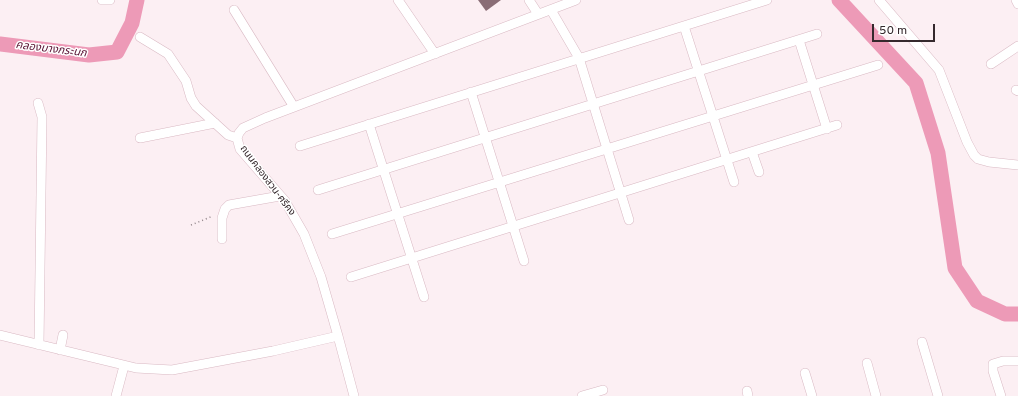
<!DOCTYPE html>
<html>
<head>
<meta charset="utf-8">
<style>
	body { margin:0 }
	#map { position:relative; width:1018px; height:396px; overflow:hidden; background:#fceff3; font-family:Overpass,sans-serif }
	canvas { display:block }
	.scale { position:absolute; left:872px; top:24px; width:63px; height:18px; box-sizing:border-box; border:2px solid #35292d; border-top:0; padding-left:5px; font-size:12px; line-height:14px; white-space:nowrap; color:#35292d; -webkit-text-stroke:3px #fff; paint-order:stroke }
</style>
</head>
<body>
<div id="map">
<canvas width="1018" height="396"></canvas>
<div class="scale">50 m</div>
</div>
<script>
const g = document.querySelector('canvas').getContext('2d');
g.lineJoin = 'round';
const poly = rows => new Path2D(rows.map(r => 'M' + r).join(''));
function strokePath(path, color, width, dash) { g.strokeStyle = color; g.lineWidth = width; g.lineCap = dash ? 'butt' : 'round'; g.setLineDash(dash || []); g.stroke(path); }
function fillPath(path, color) { g.fillStyle = color; g.fill(path, 'evenodd'); }
function drawText(font, color, halo, rows, align = 'center') {
  g.font = font + ' Overpass,"Noto Sans Thai",sans-serif'; g.lineWidth = 3; g.setLineDash([]); g.textBaseline = 'middle'; g.strokeStyle = halo; g.fillStyle = color; for (const [text, x, y, turn = 0] of rows) {
    g.save(); g.translate(x, y); g.rotate((+turn || 0) * Math.PI / 180); g.textAlign = isNaN(turn) ? turn : align; if (halo) g.strokeText(text, 0, 0); g.fillText(text, 0, 0); g.restore();
  }
}
strokePath(poly([
	[839,0,916,83,938,153,955,268,977,301,1005,314,1018,314],
	[0,44,89,55,117,52,132,23,137,0]
]), '#ed9ab7', 15);
fillPath(poly([
	[478,0,501,0,486,11]
]), '#8a6d76');
const minor = poly([
	[102,0,110,0],
	[398,0,435,54],
	[529,0,538,14],
	[879,0,939,70,967,142,974,155,978,159,989,162,1018,165],
	[1016,0,1018,4],
	[234,10,294,107],
	[551,10,579,58,629,220],
	[684,26,734,182],
	[140,37,168,54,186,81,191,98,196,106,228,135,237,138],
	[799,40,827,129],
	[991,64,1018,46],
	[1016,90,1018,91],
	[471,92,524,261],
	[38,103,42,117,39,345],
	[369,124,424,297],
	[140,138,215,123],
	[300,146,767,0],
	[752,152,759,172],
	[318,190,817,34],
	[332,234,878,65],
	[222,239,222,218,225,209,229,205,280,196],
	[351,277,837,125],
	[0,335,136,368,172,370,273,351,338,336,321,277,304,234,285,201,240,149,237,138,239,133,243,128,265,118,576,0],
	[338,336,354,396],
	[922,342,938,396],
	[60,350,63,335],
	[867,363,876,396],
	[805,373,812,396],
	[747,391,748,396],
	[116,396,124,366],
	[582,396,603,390],
	[1001,396,993,371,993,364,1003,361,1018,361]
]);
strokePath(minor, '#d9b9c3', 10);
strokePath(poly([
	[191,225,213,216]
]), '#8f8387', 1.5, [1, 3]);
strokePath(minor, '#fff', 9);
drawText('10px', '#35292d', '#fff', [
	["ถนนคลองสวน-ศรีคง",267,181,53]
]);
drawText('italic 11px', '#570f31', '#fff', [
	["คลองบางกระนก",51,50,7]
]);
</script>
</body>
</html>
